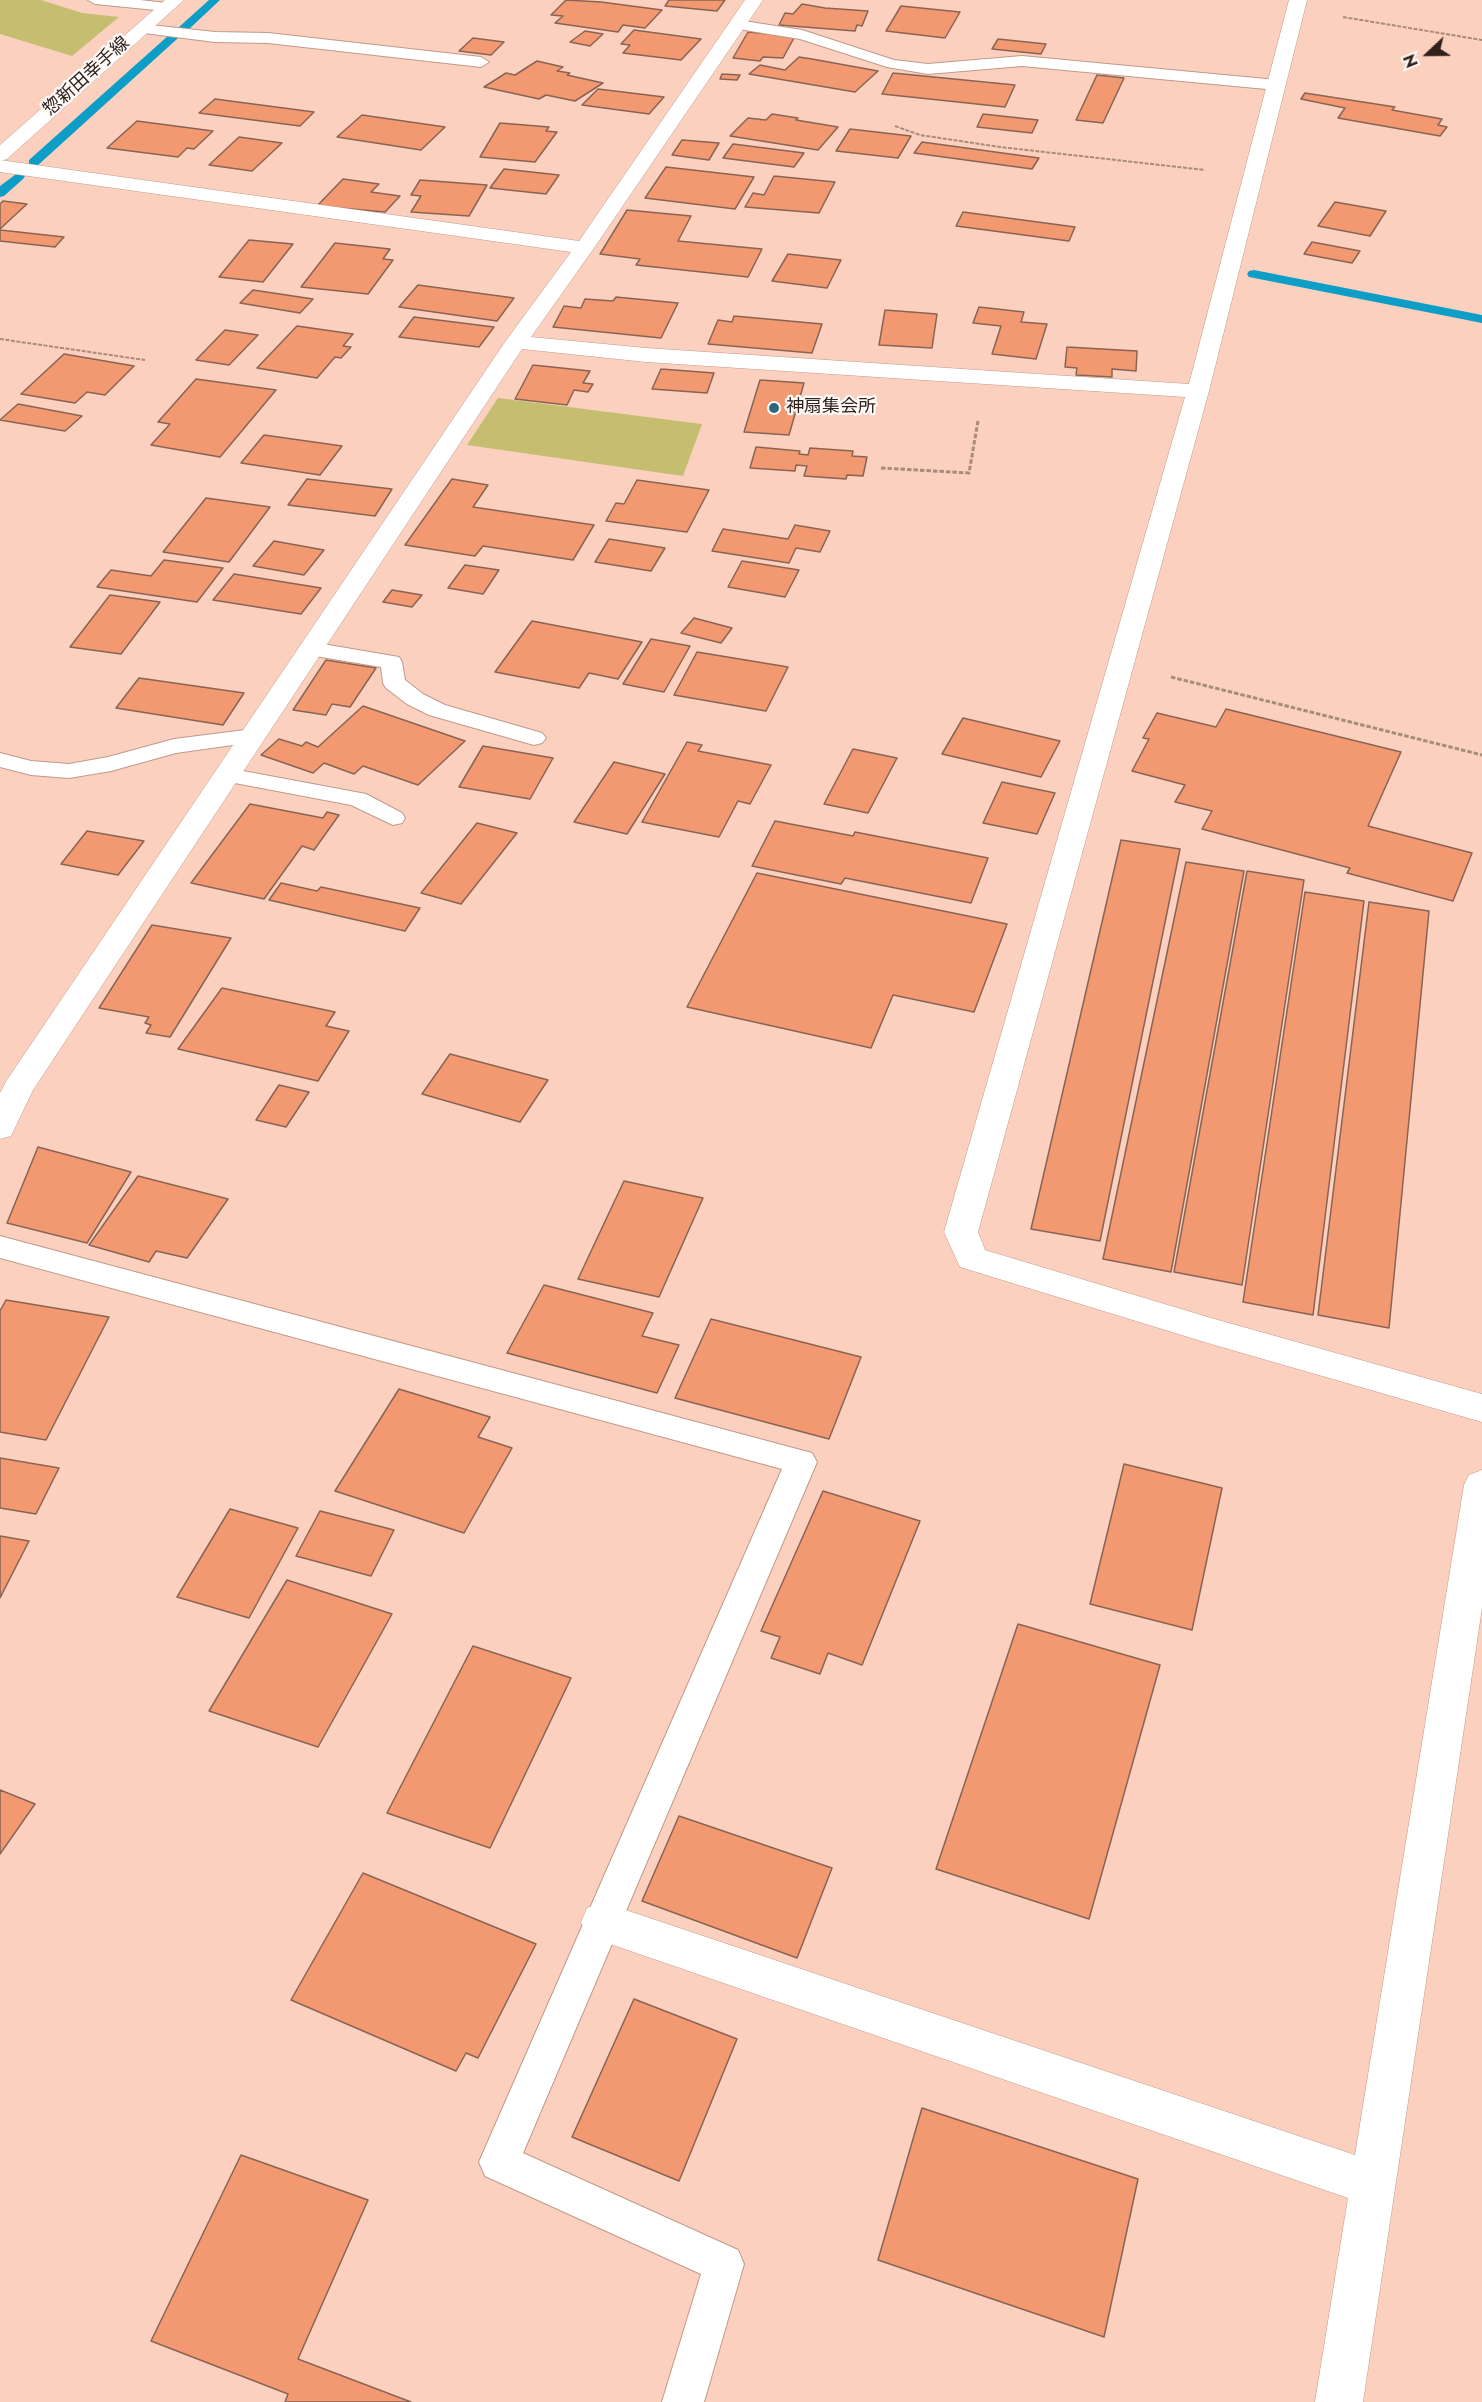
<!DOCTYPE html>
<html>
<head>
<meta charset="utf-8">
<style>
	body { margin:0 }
	#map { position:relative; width:1482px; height:2402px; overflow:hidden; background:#fbd0be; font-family:Jost,sans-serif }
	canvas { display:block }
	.north { position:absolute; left:1398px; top:24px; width:60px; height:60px; -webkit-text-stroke:4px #fffbf9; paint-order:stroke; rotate:248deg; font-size:16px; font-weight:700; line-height:24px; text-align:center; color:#31211b }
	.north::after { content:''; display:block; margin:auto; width:21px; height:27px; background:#31211b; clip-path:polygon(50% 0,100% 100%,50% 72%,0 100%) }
</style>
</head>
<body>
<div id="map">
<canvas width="1482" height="2402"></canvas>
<div class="north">N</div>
</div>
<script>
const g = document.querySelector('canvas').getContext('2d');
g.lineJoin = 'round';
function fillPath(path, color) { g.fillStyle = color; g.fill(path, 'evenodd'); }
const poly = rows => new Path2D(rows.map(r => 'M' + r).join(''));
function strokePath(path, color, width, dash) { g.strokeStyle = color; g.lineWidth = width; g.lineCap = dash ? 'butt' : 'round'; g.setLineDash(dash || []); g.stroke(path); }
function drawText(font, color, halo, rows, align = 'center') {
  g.font = font + ' Jost,"Noto Sans JP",sans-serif'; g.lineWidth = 4.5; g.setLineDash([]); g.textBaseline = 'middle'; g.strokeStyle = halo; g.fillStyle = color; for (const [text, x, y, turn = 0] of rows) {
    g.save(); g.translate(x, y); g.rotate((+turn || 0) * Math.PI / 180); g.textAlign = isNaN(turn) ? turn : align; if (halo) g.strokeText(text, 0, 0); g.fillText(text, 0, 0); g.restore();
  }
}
fillPath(poly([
	[0,0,41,0,82,13,119,17,72,56,0,34],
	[498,398,702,424,683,476,467,445]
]), '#c5be70');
fillPath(poly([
	[209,0,220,0,187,31,179,31,179,27,209,0],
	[173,34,179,37,177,39,37,166,29,166,29,160,169,35,173,34],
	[19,172,25,176,23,179,4,196,0,197,0,186,19,172],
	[1254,270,1482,315,1482,323,1249,277,1247,274,1249,271,1254,270]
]), '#0c9ec6');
const building = poly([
	[566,0,601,2,662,10,645,28,623,25,618,32,555,23,563,16,551,15,566,0],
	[669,0,725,0,717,11,665,6,669,0],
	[802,4,825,8,868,11,862,26,857,25,855,31,779,25,785,13,793,14,802,4],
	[901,6,960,12,945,38,886,31,901,6],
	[634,30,701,39,681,60,623,53,630,45,621,44,634,30],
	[585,31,603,34,590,46,570,42,585,31],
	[748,32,795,36,783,58,763,57,760,61,733,58,748,32],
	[473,38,504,42,491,55,459,51,473,38],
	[998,39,1046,44,1041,54,992,49,998,39],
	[799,57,812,59,878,71,855,92,749,74,760,65,785,70,799,57],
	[537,61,563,67,557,71,570,73,567,75,603,83,575,101,546,95,539,99,484,87,506,73,515,75,537,61],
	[893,73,1015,85,1005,107,882,94,893,73],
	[722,74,740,75,737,80,720,79,722,74],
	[1097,75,1124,78,1103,123,1076,120,1097,75],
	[598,89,664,97,649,114,582,105,598,89],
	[1305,93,1395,107,1392,110,1442,119,1438,125,1447,127,1440,136,1338,118,1345,108,1301,99,1305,93],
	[215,99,314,112,300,126,199,113,215,99],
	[772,114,798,118,796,120,838,127,818,150,730,136,748,118,766,120,772,114],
	[983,114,1038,120,1032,133,977,127,983,114],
	[362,115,445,127,421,150,337,137,362,115],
	[137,121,213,131,194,149,187,148,178,157,107,148,137,121],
	[500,123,549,127,546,131,557,132,535,162,480,157,500,123],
	[850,129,911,136,898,158,836,151,850,129],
	[239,137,282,143,252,171,209,165,239,137],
	[682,140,719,143,709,160,672,155,682,140],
	[922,142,1039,158,1032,169,914,153,922,142],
	[733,144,804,153,794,167,723,158,733,144],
	[666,167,754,177,735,209,645,198,666,167],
	[504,169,559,175,546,194,490,188,504,169],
	[774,176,835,182,819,213,745,207,753,193,764,195,774,176],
	[343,179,379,184,371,192,400,196,385,212,317,206,343,179],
	[420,180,487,185,469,216,411,212,421,196,411,195,420,180],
	[3,201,27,204,0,229,0,204,3,201],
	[1335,202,1386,211,1370,236,1318,226,1335,202],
	[627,210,691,216,678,241,762,249,748,277,636,265,640,259,600,254,627,210],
	[963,212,1075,227,1069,241,956,226,963,212],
	[0,230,64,237,55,247,0,241,0,230],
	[249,240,293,244,263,282,219,277,249,240],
	[1312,242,1360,251,1352,263,1304,254,1312,242],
	[335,243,390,249,383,259,393,260,368,294,301,287,335,243],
	[788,254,841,260,827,288,772,281,788,254],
	[418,285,514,298,497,321,399,307,418,285],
	[253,290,313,299,300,313,240,303,253,290],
	[616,297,678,303,661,338,553,327,564,306,581,308,585,299,613,301,616,297],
	[979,307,1024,312,1021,322,1047,324,1036,359,992,354,1001,326,973,323,979,307],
	[885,310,937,314,932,348,879,345,885,310],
	[734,316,822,324,812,353,708,344,718,320,732,322,734,316],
	[414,317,494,327,479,347,399,337,414,317],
	[297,326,353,334,343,346,351,347,341,358,335,357,317,378,257,368,297,326],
	[225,330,258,335,229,365,196,360,225,330],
	[1067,347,1137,351,1136,371,1112,369,1112,377,1076,375,1077,368,1065,367,1067,347],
	[64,354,134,366,105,395,87,392,75,403,21,394,64,354],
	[533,365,590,371,583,383,593,384,588,392,574,390,567,405,515,399,533,365],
	[661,369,714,373,707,393,652,389,661,369],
	[196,379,276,390,220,457,151,445,170,424,158,422,196,379],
	[760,380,804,383,789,435,744,432,760,380],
	[18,404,82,416,65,431,0,420,18,404],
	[264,435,342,446,320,475,241,463,264,435],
	[756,447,800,451,799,454,808,455,810,448,853,451,852,456,867,457,863,476,847,475,846,479,804,476,807,466,796,465,795,471,750,468,756,447],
	[307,479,392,489,375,516,288,505,307,479],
	[452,479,488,485,473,507,594,525,573,560,483,546,475,556,405,545,452,479],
	[637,480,709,490,687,532,606,521,616,503,624,504,637,480],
	[206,498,270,507,229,562,163,552,206,498],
	[795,525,830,531,820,552,796,548,789,563,712,551,723,529,788,539,795,525],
	[609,539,665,548,651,571,595,562,609,539],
	[274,541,324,550,304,575,253,566,274,541],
	[164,560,223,568,197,602,97,587,111,570,151,576,164,560],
	[742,561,799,570,785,597,728,587,742,561],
	[465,565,499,570,483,594,448,588,465,565],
	[234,574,321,588,301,614,213,600,234,574],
	[392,590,422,595,412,607,383,602,392,590],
	[110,595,160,602,121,654,70,647,110,595],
	[694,618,732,628,721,643,681,633,694,618],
	[532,621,642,642,618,679,589,673,579,688,495,672,532,621],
	[651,639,690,646,664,692,623,684,651,639],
	[697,652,788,667,766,711,674,695,697,652],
	[326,660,376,668,350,707,332,704,326,715,293,710,326,660],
	[139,678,244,693,223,725,116,708,139,678],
	[363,706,465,741,418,785,363,766,354,774,324,763,313,773,261,755,279,739,302,746,306,742,318,747,363,706],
	[1226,709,1401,752,1368,826,1472,853,1453,901,1347,873,1350,868,1202,829,1212,811,1175,802,1185,785,1132,771,1149,739,1143,738,1157,713,1216,727,1226,709],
	[963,718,1060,741,1041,777,942,754,963,718],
	[687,742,702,745,698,751,771,765,750,804,738,801,719,837,642,822,687,742],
	[483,746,553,758,530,799,459,787,483,746],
	[853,749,897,758,868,813,824,804,853,749],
	[614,762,665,774,627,834,574,822,614,762],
	[1002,782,1055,793,1037,834,983,823,1002,782],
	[250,804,323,818,327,812,339,815,314,850,302,846,264,899,191,883,250,804],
	[775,821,853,836,855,832,988,858,971,903,845,878,841,884,752,866,775,821],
	[477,823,517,833,461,904,421,893,477,823],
	[87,831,144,841,118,875,61,864,87,831],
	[1121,840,1180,849,1100,1241,1031,1229,1121,840],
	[1186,862,1244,871,1171,1272,1103,1259,1186,862],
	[1247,871,1304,880,1242,1285,1174,1272,1247,871],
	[757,873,1007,924,974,1012,893,995,871,1048,687,1007,757,873],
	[281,883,317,891,321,887,420,908,405,931,269,900,281,883],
	[1305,892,1364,901,1313,1315,1243,1302,1305,892],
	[1369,902,1429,911,1389,1328,1318,1315,1369,902],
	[152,925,231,938,170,1037,146,1033,151,1025,145,1023,149,1017,99,1008,152,925],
	[222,988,335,1012,326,1026,349,1031,318,1081,178,1049,222,988],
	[450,1054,548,1080,520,1122,422,1094,450,1054],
	[279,1085,309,1092,286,1127,256,1120,279,1085],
	[38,1147,131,1172,87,1243,7,1223,38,1147],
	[138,1176,228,1199,187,1258,156,1251,149,1262,89,1245,138,1176],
	[624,1181,703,1198,659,1297,578,1279,624,1181],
	[544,1285,653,1313,642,1336,679,1345,657,1393,507,1353,544,1285],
	[6,1300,109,1317,46,1440,0,1432,0,1311,6,1300],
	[711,1319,861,1357,829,1439,675,1398,711,1319],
	[399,1389,490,1417,478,1437,512,1448,464,1533,335,1491,399,1389],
	[0,1458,59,1468,36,1514,0,1508,0,1458],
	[1124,1464,1222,1488,1192,1630,1090,1604,1124,1464],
	[823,1491,920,1521,862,1665,828,1653,820,1674,771,1658,780,1637,761,1631,823,1491],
	[230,1509,298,1528,249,1618,177,1597,230,1509],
	[320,1511,394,1530,371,1576,296,1556,320,1511],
	[0,1536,29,1541,0,1598,0,1536],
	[287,1580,392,1614,318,1747,209,1711,287,1580],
	[1018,1624,1160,1665,1089,1919,936,1869,1018,1624],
	[473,1646,571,1678,490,1848,387,1813,473,1646],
	[0,1790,35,1804,0,1854,0,1790],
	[679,1816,832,1868,797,1958,642,1901,679,1816],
	[363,1873,536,1944,478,2058,466,2053,456,2071,291,2000,363,1873],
	[634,1999,737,2039,679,2181,572,2137,634,1999],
	[922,2108,1138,2179,1104,2337,878,2260,922,2108],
	[241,2155,368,2200,298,2359,411,2402,285,2402,288,2394,151,2341,241,2155]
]);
fillPath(building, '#f39971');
strokePath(building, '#896454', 1.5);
const lane = poly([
	[88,0,140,0,166,3,173,7,166,11,95,4,88,0],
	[737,20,802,30,894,60,928,64,1022,56,1277,80,1285,85,1277,90,1022,66,928,74,887,67,800,39,732,28,729,25,732,22,737,20],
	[141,24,215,32,268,33,481,57,489,62,481,67,268,43,215,42,136,32,133,29,141,24],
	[311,642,399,657,402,662,405,680,423,694,445,705,542,733,546,738,542,743,534,745,429,715,407,704,386,688,383,683,381,667,303,654,300,649,303,644,311,642],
	[253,729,261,731,265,736,261,741,176,753,111,771,69,778,31,775,0,767,0,753,31,761,69,764,108,757,174,739,253,729],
	[227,768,366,794,402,813,405,818,402,823,393,825,351,805,219,780,215,775,219,770,227,768],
	[0,1236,812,1453,817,1462,523,2153,738,2250,744,2264,704,2402,662,2402,701,2274,485,2176,479,2162,782,1469,0,1258,0,1236]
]);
const street = poly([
	[745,0,763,0,594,248,531,337,646,348,1189,384,1289,0,1307,0,1209,391,978,1232,985,1250,1211,1318,1482,1394,1482,1422,1211,1344,960,1267,944,1232,1185,397,646,362,522,349,33,1090,11,1136,0,1139,0,1093,7,1080,505,342,571,252,0,172,0,160,579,241,745,0],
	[1482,1470,1482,1608,1363,2402,1315,2402,1348,2198,587,1936,581,1922,587,1908,602,1902,1355,2155,1464,1485,1469,1475,1482,1470]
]);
const secondary = poly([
	[165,0,184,0,7,159,0,161,0,145,165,0]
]);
strokePath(lane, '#c19988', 2);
strokePath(street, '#c19988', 1);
strokePath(secondary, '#c19988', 1);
strokePath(poly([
	[1343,17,1482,40],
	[895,126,920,135,1000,147,1205,170],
	[0,339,145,360]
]), '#aa8a7c', 2, [4, 1.5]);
strokePath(poly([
	[881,468,969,473,978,421],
	[1171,677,1482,755]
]), '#aa8a7c', 3, [4.5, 2]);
fillPath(lane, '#fff');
fillPath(street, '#fff');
fillPath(secondary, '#fff');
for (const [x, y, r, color] of [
	[774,408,6,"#2a687e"]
]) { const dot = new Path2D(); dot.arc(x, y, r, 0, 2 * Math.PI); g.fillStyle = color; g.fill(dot); strokePath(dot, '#fffbf9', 2); }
drawText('18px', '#31211b', '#fffbf9', [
	["惣新田幸手線",87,77,-42]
]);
drawText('18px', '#31211b', '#fffbf9', [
	["神扇集会所",786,408]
], 'left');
</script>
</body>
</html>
